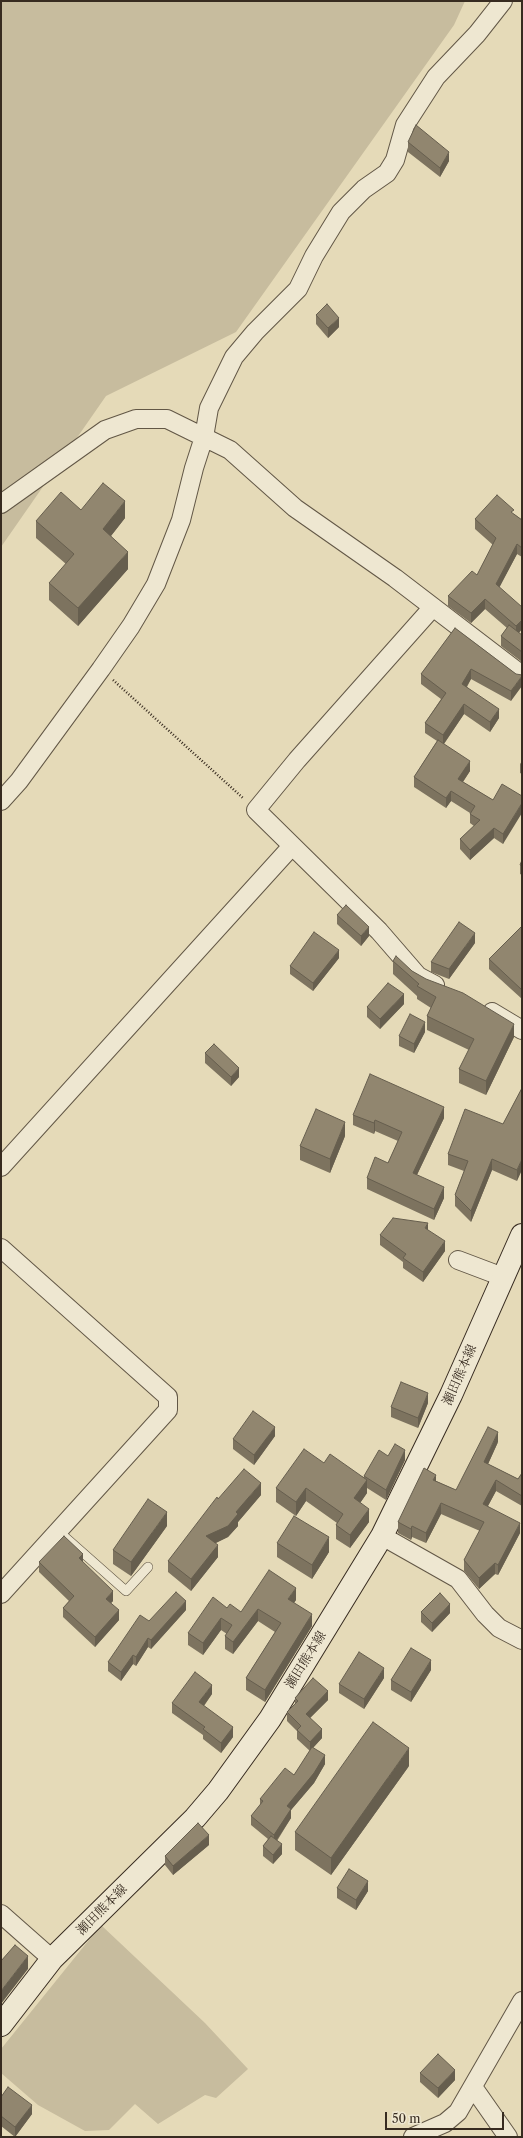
<!DOCTYPE html>
<html>
<head>
<meta charset="utf-8">
<style>
	body { margin:0 }
	#map { position:relative; width:523px; height:2138px; overflow:hidden; background:#e5dab8; font-family:"Libre Caslon Text",serif }
	canvas { display:block }
	.frame { position:absolute; inset:0; border:2px solid #372b20; pointer-events:none }
	.scale { position:absolute; left:385px; top:2112px; width:119px; height:18px; box-sizing:border-box; border:2px solid #372b20; border-top:0; padding-left:5px; font-size:12px; line-height:14px; white-space:nowrap; color:#372b20; -webkit-text-stroke:3px #eee7d1; paint-order:stroke }
</style>
</head>
<body>
<div id="map">
<canvas width="523" height="2138"></canvas>
<div class="frame"></div>
<div class="scale">50 m</div>
</div>
<script>
const g = document.querySelector('canvas').getContext('2d');
g.lineJoin = 'round';
function fillPath(path, color) { g.fillStyle = color; g.fill(path, 'evenodd'); }
const poly = rows => new Path2D(rows.map(r => 'M' + r).join(''));
function strokePath(path, color, width, dash) { g.strokeStyle = color; g.lineWidth = width; g.lineCap = dash ? 'butt' : 'round'; g.setLineDash(dash || []); g.stroke(path); }
function drawText(font, color, halo, rows, align = 'center') {
  g.font = font + ' "Libre Caslon Text","Noto Serif JP",serif'; g.lineWidth = 4; g.setLineDash([]); g.textBaseline = 'middle'; g.strokeStyle = halo; g.fillStyle = color; for (const [text, x, y, turn = 0] of rows) {
    g.save(); g.translate(x, y); g.rotate((+turn || 0) * Math.PI / 180); g.textAlign = isNaN(turn) ? turn : align; if (halo) g.strokeText(text, 0, 0); g.fillText(text, 0, 0); g.restore();
  }
}
fillPath(poly([
	[1,1,465,1,454,25,236,332,106,396,1,547],
	[101,1925,205,2023,248,2069,216,2098,205,2095,158,2124,135,2104,109,2130,85,2131,38,2105,1,2073,1,2049]
]), '#c7bc9e');
const lane = poly([
	[65,1537,126,1591,148,1567]
]);
const street = poly([
	[1,504,105,430,136,419,167,419,230,450,295,508,395,578,522,675],
	[433,607,297,760,256,810,379,931,418,976,435,985],
	[1,801,19,781,101,669,131,626,156,584,181,520,194,468,204,437,209,408,234,357,255,332,298,289,314,256,341,212,364,189,387,173,395,160,405,125,436,77,477,34,503,1],
	[492,1012,522,1030],
	[1,1167,292,846],
	[1,1248,168,1397,168,1410,1,1594],
	[458,1260,503,1277],
	[382,1536,458,1579,485,1614,499,1628,522,1640],
	[1,1914,52,1959],
	[473,2087,508,2137],
	[413,2137,445,2123,458,2112,522,2001]
]);
const secondary = poly([
	[1,2025,52,1959,195,1818,218,1791,270,1719,382,1536,451,1395,522,1235]
]);
strokePath(lane, '#625746', 10);
strokePath(street, '#625746', 20);
strokePath(secondary, '#372b20', 24);
strokePath(poly([
	[113,680,244,799]
]), '#372b20', 2.5, [1, 2]);
strokePath(lane, '#eee7d1', 9);
strokePath(street, '#eee7d1', 18);
strokePath(secondary, '#eee7d1', 22);
fillPath(poly([
	[408,142,449,161,440,177,408,152],
	[316,315,339,327,328,338,316,324],
	[81,510,125,518,111,536,128,569,78,626,49,600,49,583,66,564,36,538,36,521],
	[514,514,522,520,522,557,517,554,499,587,522,629,519,633,522,635,522,662,501,646,501,636,507,628,485,609,471,623,448,606,448,596,477,575,493,545,475,529,475,519],
	[455,628,516,674,511,701,471,679,467,687,499,718,490,732,464,714,444,744,470,771,463,782,493,800,522,796,503,844,494,838,470,860,460,849,460,839,474,826,470,823,470,813,451,801,446,808,414,787,414,777,437,741,425,733,425,723,441,699,421,684,421,674],
	[522,761,522,774,520,773,520,764],
	[522,860,522,875,520,874,520,865],
	[337,915,369,936,361,946,337,924],
	[522,926,522,999,489,969,489,959],
	[475,943,449,979,431,972,431,962],
	[339,958,313,991,290,974,290,966],
	[393,961,412,971,514,1037,486,1095,459,1083,459,1069,469,1050,427,1030,427,1016,431,1008,417,999,417,996,393,974],
	[404,1004,380,1029,367,1017,367,1007],
	[425,1032,414,1053,399,1046,399,1036],
	[205,1053,239,1077,231,1086,205,1063],
	[522,1088,517,1181,492,1170,471,1222,455,1206,455,1195,464,1171,448,1165,448,1154,503,1124],
	[353,1115,444,1118,417,1175,444,1198,434,1220,367,1189,367,1178,388,1163,398,1141,375,1131,374,1134,353,1125],
	[345,1136,330,1173,300,1160,300,1146],
	[428,1230,445,1251,423,1282,403,1268,403,1262,380,1245,380,1235],
	[428,1403,418,1428,391,1417,391,1407],
	[275,1436,254,1465,233,1449,233,1439],
	[498,1442,488,1464,518,1479,522,1473,522,1506,496,1491,488,1506,520,1533,498,1575,495,1574,479,1589,464,1571,464,1560,480,1531,441,1514,426,1543,412,1537,411,1540,398,1533,398,1522,436,1481,456,1490],
	[388,1456,405,1460,386,1500,367,1488,367,1493,360,1503,369,1522,350,1548,336,1539,336,1525,337,1523,306,1501,296,1516,276,1502,276,1488,324,1463,364,1477,364,1476],
	[261,1495,238,1522,238,1526,228,1537,215,1543,218,1557,191,1591,168,1572,168,1561,218,1499],
	[167,1526,131,1576,113,1564,113,1550],
	[277,1543,329,1552,312,1579,277,1557],
	[39,1562,83,1563,113,1601,111,1603,119,1620,95,1647,63,1617,63,1608,69,1601,39,1572],
	[296,1600,294,1603,312,1626,265,1702,246,1690,246,1678,275,1632,258,1621,233,1654,225,1649,225,1636,227,1634,221,1630,203,1655,188,1645,188,1633,227,1608,241,1612],
	[186,1610,151,1649,148,1647,136,1666,133,1664,121,1681,108,1671,108,1662,149,1621],
	[421,1612,450,1613,432,1632,421,1622],
	[431,1670,411,1702,391,1690,391,1680],
	[384,1678,364,1709,339,1693,339,1684],
	[212,1694,204,1706,233,1737,221,1753,203,1739,203,1735,172,1713,172,1703],
	[295,1698,328,1700,310,1718,322,1738,313,1748,325,1764,314,1783,291,1810,291,1818,277,1841,282,1854,273,1864,263,1856,263,1846,268,1839,251,1825,251,1816,260,1805,260,1799,294,1775,310,1751,297,1739,297,1731,287,1721,287,1712,295,1704],
	[409,1766,331,1875,295,1850,295,1832],
	[209,1845,173,1875,165,1865,165,1856],
	[337,1888,368,1891,356,1910,337,1898],
	[420,2073,455,2080,438,2098,420,2082],
	[1,2097,32,2114,15,2137,1,2126]
]), '#7d735f');
fillPath(poly([
	[449,152,449,161,440,177,440,168],
	[339,318,339,327,328,338,328,328],
	[125,501,125,518,103,546,103,529],
	[517,544,517,554,496,594,496,584],
	[128,552,128,569,78,626,78,608],
	[485,599,485,609,471,623,471,613],
	[522,620,522,629,516,636,516,626],
	[471,669,471,679,462,694,462,684],
	[522,676,522,686,511,701,511,691],
	[464,704,464,714,443,745,443,735],
	[499,709,499,718,490,732,490,722],
	[470,761,470,771,458,789,458,779],
	[451,791,451,801,446,808,446,798],
	[522,803,522,813,503,844,503,834],
	[494,828,494,838,470,860,470,850],
	[369,927,369,936,361,946,361,936],
	[475,933,475,943,449,979,449,969],
	[339,950,339,958,313,991,313,983],
	[404,994,404,1004,380,1029,380,1019],
	[425,1022,425,1032,414,1053,414,1044],
	[514,1024,514,1037,486,1095,486,1081],
	[239,1068,239,1077,231,1086,231,1077],
	[444,1107,444,1118,413,1183,413,1173],
	[375,1120,375,1131,374,1134,374,1123],
	[345,1122,345,1136,330,1173,330,1159],
	[492,1159,492,1170,471,1222,471,1211],
	[522,1159,522,1170,517,1181,517,1170],
	[444,1187,444,1198,434,1220,434,1209],
	[428,1223,428,1232,425,1228],
	[445,1241,445,1251,423,1282,423,1272],
	[428,1393,428,1403,418,1428,418,1418],
	[275,1427,275,1436,254,1465,254,1455],
	[498,1432,498,1442,484,1473,484,1462],
	[405,1450,405,1460,386,1500,386,1490],
	[436,1475,436,1486,433,1480],
	[367,1480,367,1493,354,1512,354,1498],
	[496,1480,496,1491,483,1515,483,1504],
	[261,1483,261,1495,238,1522,238,1526,228,1537,206,1548,206,1536,236,1512],
	[306,1488,306,1501,296,1516,296,1502],
	[441,1503,441,1514,426,1543,426,1533],
	[369,1509,369,1522,350,1548,350,1535],
	[167,1512,167,1526,131,1576,131,1562],
	[520,1523,520,1533,498,1575,498,1565],
	[412,1526,412,1537,411,1540,411,1529],
	[329,1537,329,1552,312,1579,312,1565],
	[218,1545,218,1557,191,1591,191,1579],
	[83,1554,83,1564,79,1558],
	[495,1563,495,1574,479,1589,479,1578],
	[296,1588,296,1600,288,1611,288,1599],
	[113,1591,113,1601,106,1608,106,1599],
	[186,1601,186,1610,151,1649,151,1640],
	[450,1604,450,1613,432,1632,432,1623],
	[258,1609,258,1621,233,1654,233,1642],
	[119,1610,119,1620,95,1647,95,1637],
	[312,1614,312,1626,265,1702,265,1690],
	[221,1618,221,1630,203,1655,203,1643],
	[148,1638,148,1647,136,1666,136,1657],
	[133,1655,133,1664,121,1681,121,1672],
	[431,1660,431,1670,411,1702,411,1692],
	[384,1668,384,1678,364,1709,364,1699],
	[212,1685,212,1694,199,1712,199,1702],
	[328,1691,328,1700,306,1722,306,1714],
	[233,1727,233,1737,221,1753,221,1743],
	[322,1729,322,1738,310,1751,310,1742],
	[409,1748,409,1766,331,1875,331,1858],
	[325,1755,325,1764,314,1783,291,1810,291,1818,274,1844,274,1835,287,1806],
	[209,1835,209,1845,173,1875,173,1866],
	[282,1844,282,1854,273,1864,273,1855],
	[368,1881,368,1891,356,1910,356,1900],
	[28,1956,28,1969,1,2004,1,1991],
	[455,2070,455,2080,438,2098,438,2088],
	[32,2105,32,2114,15,2137,15,2127]
]), '#665e4e');
const building = poly([
	[416,125,449,152,440,168,408,142,416,125],
	[327,304,339,318,328,328,316,315,327,304],
	[103,483,125,501,103,529,128,552,78,608,49,583,74,554,36,521,61,492,81,510,103,483],
	[497,495,514,510,511,512,522,520,522,548,517,544,496,584,522,607,522,620,516,626,485,599,471,613,448,596,472,571,477,575,496,538,475,519,497,495],
	[509,625,522,635,522,652,501,636,509,625],
	[455,628,516,674,522,675,522,676,511,691,471,669,462,684,499,709,490,722,464,704,443,735,425,723,446,693,421,674,455,628],
	[438,740,470,761,458,779,493,800,502,784,522,796,522,803,503,834,494,828,470,850,460,839,480,820,470,814,475,806,451,791,446,798,414,777,438,740],
	[522,860,522,866,520,865,522,860],
	[346,905,369,927,361,936,337,915,346,905],
	[459,922,475,933,449,969,431,962,459,922],
	[522,926,522,990,489,959,522,926],
	[314,932,339,950,313,983,290,966,314,932],
	[396,956,412,971,426,979,463,993,514,1024,486,1081,459,1069,474,1039,427,1016,436,997,417,986,419,984,393,961,396,956],
	[388,983,404,994,380,1019,367,1007,388,983],
	[410,1014,425,1022,414,1044,399,1036,410,1014],
	[214,1044,239,1068,231,1077,205,1053,214,1044],
	[370,1074,444,1107,413,1173,444,1187,434,1209,367,1178,375,1157,388,1163,402,1132,375,1120,374,1123,353,1115,370,1074],
	[522,1088,522,1159,517,1170,492,1159,471,1211,455,1195,468,1161,448,1154,465,1109,503,1124,522,1088],
	[316,1109,345,1122,330,1159,300,1146,316,1109],
	[393,1218,428,1223,425,1228,445,1241,423,1272,403,1258,406,1254,380,1235,393,1218],
	[401,1382,428,1393,418,1418,391,1407,401,1382],
	[253,1411,275,1427,254,1455,233,1439,253,1411],
	[488,1427,498,1432,484,1462,518,1479,522,1473,522,1496,496,1480,483,1504,520,1523,498,1565,495,1563,479,1578,464,1560,484,1522,441,1503,426,1533,412,1526,411,1529,398,1522,424,1468,436,1475,433,1480,456,1490,488,1427],
	[395,1444,405,1450,386,1490,364,1476,379,1450,388,1456,395,1444],
	[304,1449,324,1463,330,1454,367,1480,354,1498,369,1509,350,1535,336,1525,343,1514,306,1488,296,1502,276,1488,304,1449],
	[244,1469,261,1483,236,1512,238,1514,228,1526,206,1536,218,1545,191,1579,168,1561,217,1497,218,1499,244,1469],
	[148,1499,167,1512,131,1562,113,1550,148,1499],
	[294,1516,329,1537,312,1565,277,1543,294,1516],
	[64,1536,83,1554,79,1558,113,1591,106,1599,119,1610,95,1637,63,1608,74,1596,39,1562,64,1536],
	[269,1570,296,1588,288,1599,312,1614,265,1690,246,1678,281,1623,258,1609,233,1642,225,1636,232,1625,221,1618,203,1643,188,1633,213,1597,227,1608,230,1604,241,1612,269,1570],
	[176,1592,186,1601,151,1640,148,1638,136,1657,133,1655,121,1672,108,1662,140,1615,149,1621,176,1592],
	[440,1593,450,1604,432,1623,421,1612,440,1593],
	[411,1648,431,1660,411,1692,391,1680,411,1648],
	[359,1652,384,1668,364,1699,339,1684,359,1652],
	[195,1672,212,1685,199,1702,233,1727,221,1743,203,1729,205,1727,172,1703,195,1672],
	[313,1678,328,1691,306,1714,322,1729,310,1742,297,1730,301,1726,287,1712,298,1701,295,1698,313,1678],
	[373,1722,409,1748,331,1858,295,1832,373,1722],
	[312,1747,325,1755,314,1773,287,1806,291,1809,274,1835,251,1816,263,1801,260,1799,285,1768,294,1775,312,1747],
	[198,1823,209,1835,173,1866,165,1856,198,1823],
	[271,1836,282,1844,273,1855,263,1846,271,1836],
	[349,1869,368,1881,356,1900,337,1888,349,1869],
	[15,1945,28,1956,1,1991,1,1961,15,1945],
	[438,2054,455,2070,438,2088,420,2073,438,2054],
	[8,2087,32,2105,15,2127,1,2116,1,2097,8,2087]
]);
fillPath(building, '#91866f');
strokePath(building, '#665e4e', 1);
drawText('13px', '#372b20', '#eee7d1', [
	["瀬田熊本線",460,1375,-66],
	["瀬田熊本線",306,1660,-58],
	["瀬田熊本線",102,1910,-45]
]);
</script>
</body>
</html>
